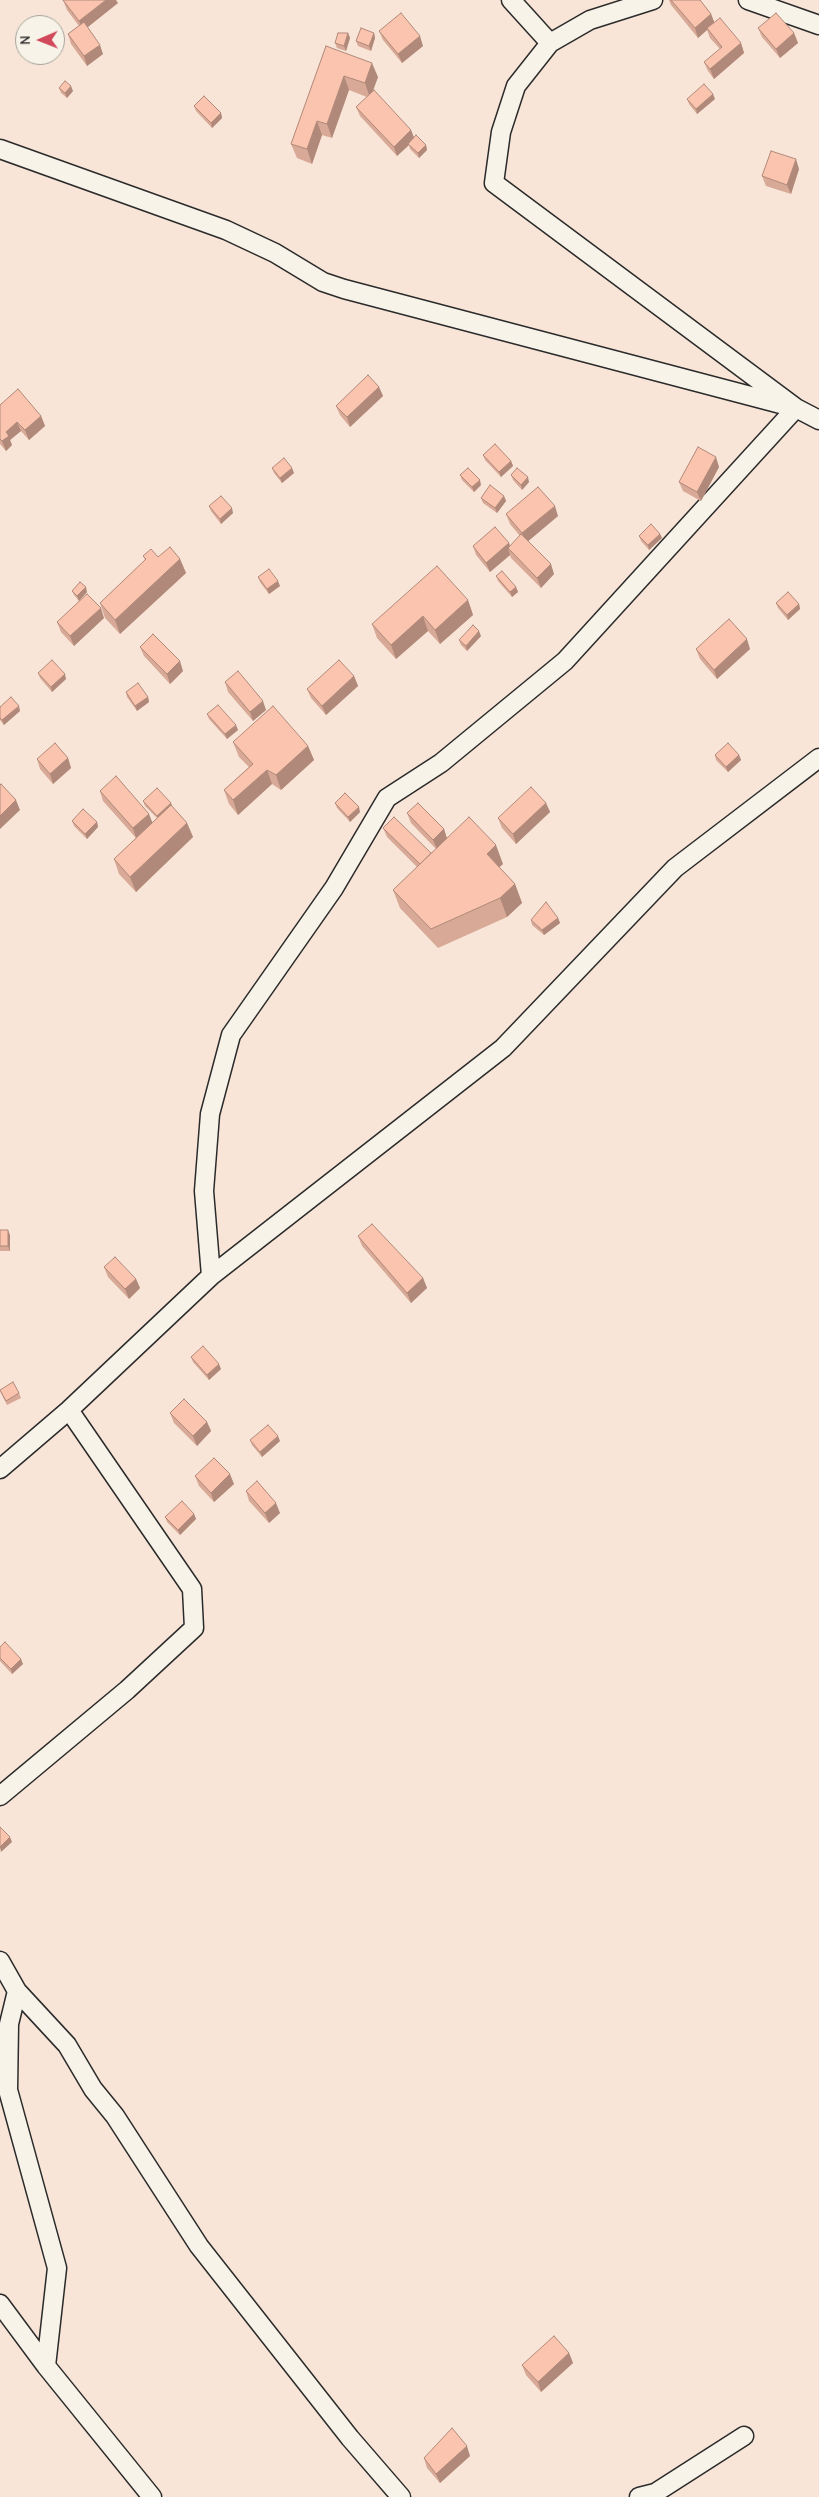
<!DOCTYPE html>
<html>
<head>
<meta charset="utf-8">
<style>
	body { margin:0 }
	#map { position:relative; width:819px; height:2497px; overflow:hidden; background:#f8e5d7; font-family:"Comic Neue",sans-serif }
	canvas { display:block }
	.north { position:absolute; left:15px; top:15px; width:50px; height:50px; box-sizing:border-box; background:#f7f3e8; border:1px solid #a5a39c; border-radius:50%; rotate:269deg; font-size:14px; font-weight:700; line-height:20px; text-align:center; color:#2b2b2b }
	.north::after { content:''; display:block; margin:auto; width:18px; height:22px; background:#d1495b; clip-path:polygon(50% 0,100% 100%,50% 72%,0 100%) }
</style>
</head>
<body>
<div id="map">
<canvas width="819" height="2497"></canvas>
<div class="north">N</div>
</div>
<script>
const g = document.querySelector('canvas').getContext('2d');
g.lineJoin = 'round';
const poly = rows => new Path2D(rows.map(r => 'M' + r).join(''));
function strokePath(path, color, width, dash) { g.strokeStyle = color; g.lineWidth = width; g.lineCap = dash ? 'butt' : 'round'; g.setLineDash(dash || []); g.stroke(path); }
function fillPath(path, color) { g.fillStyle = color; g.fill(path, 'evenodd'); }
const minor = poly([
	[511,0,550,43],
	[748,0,819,25],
	[0,149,226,230,275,253,323,282,344,289,796,408,819,420],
	[211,1276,204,1191,210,1114,231,1035,334,888,387,798,441,763,565,661,796,408,494,183,501,132,516,86,550,43,590,20,653,0],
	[0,1469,69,1410,211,1276,503,1048,675,868,819,758],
	[0,1796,127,1690,194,1628,192,1589,69,1410],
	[0,1961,17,1991,9,2024,8,2090,57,2268,46,2366],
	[17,1991,67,2045,93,2089,115,2116,199,2246,350,2438,401,2497],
	[0,2304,46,2366,152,2497],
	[639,2497,655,2493,744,2436]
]);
strokePath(minor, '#2b2b2b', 21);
strokePath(minor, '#f7f3e8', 18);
fillPath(poly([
	[63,0,118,3,87,27,103,54,87,66,71,44,68,34,79,26,67,10],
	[669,0,700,0,711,14,714,22,741,43,744,53,714,79,708,71,704,62,720,49,710,38,707,30,698,38,671,5],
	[758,28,794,33,798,43,780,58,762,37],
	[379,31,423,46,402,63,383,40],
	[348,33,350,38,346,51,337,48,335,43],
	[374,33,375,38,371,51,358,46,356,41],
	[326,46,378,77,373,91,411,130,414,138,426,145,427,150,419,158,410,149,409,145,397,156,360,116,356,107,367,97,349,90,332,138,322,135,312,164,297,158,291,144],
	[59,88,73,91,67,98,61,93],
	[687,99,715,99,697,114,689,104],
	[194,106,221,113,222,118,212,128,196,111],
	[799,169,791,194,766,186,762,176],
	[379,387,383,396,350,427,340,415,336,406],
	[0,405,41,416,45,426,29,440,21,431,10,440,12,445,6,451,0,444],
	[483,455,511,461,513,466,501,477,485,460],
	[719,467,701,501,683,491,679,482],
	[272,468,294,473,282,483,274,473],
	[460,475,481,485,474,492,462,480],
	[511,475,529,482,522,490,513,480],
	[504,496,506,501,497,513,483,503,481,498],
	[209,506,233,513,221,524,211,511],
	[506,514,558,516,528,541,554,574,541,588,511,558,510,555,490,572,476,555,473,546,509,543,510,546,520,536,510,524],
	[660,534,662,538,649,550,641,541,639,536],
	[143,556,180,559,186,573,120,634,105,618,100,603,145,560],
	[496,576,516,587,518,592,512,597,498,581],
	[258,577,280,586,269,594,260,582],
	[72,591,87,592,79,601,74,595],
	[468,600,473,615,440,644,428,631,396,659,377,638,372,624],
	[776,603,799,604,800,609,788,620,778,608],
	[104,618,74,646,61,632,57,622],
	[481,636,467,651,461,645,459,640],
	[140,647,183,671,170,684,144,656],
	[696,649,750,649,717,679,700,659],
	[38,673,66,679,52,692,40,678],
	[354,676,358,686,326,715,311,698,307,689],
	[225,682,266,710,253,721,228,692],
	[126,692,148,697,149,702,137,711,127,697],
	[0,707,20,711,4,725,0,720],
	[207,714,238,730,227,739,209,719],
	[233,742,308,746,314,760,281,790,272,784,238,815,229,804,224,790,249,767,239,757],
	[715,755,739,755,741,760,728,772,716,760],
	[68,758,71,768,53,784,40,769,37,759],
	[100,791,152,823,157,818,145,806,143,801,172,807,187,823,193,837,136,892,119,874,114,859,136,838,103,801],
	[335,803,360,812,350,822,337,808],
	[546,803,550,812,516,844,502,828,498,818],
	[407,813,444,829,447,838,503,864,499,867,515,884,522,903,507,917,438,948,400,908,393,890,417,867,387,837,383,828,431,853,436,849,411,823],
	[72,821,97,822,98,827,87,839,74,826],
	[558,918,560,923,544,935,532,925,531,920],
	[0,1230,10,1235,10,1251,0,1251],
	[358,1236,423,1278,427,1288,411,1303,362,1246],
	[104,1267,136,1279,140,1288,129,1299,108,1277],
	[191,1357,221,1369,209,1380,193,1362],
	[0,1391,19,1393,21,1398,7,1405],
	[170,1413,207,1422,211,1431,197,1446,174,1423],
	[250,1440,280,1441,262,1457,252,1445],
	[195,1476,234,1484,214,1502,199,1486],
	[246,1491,280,1513,269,1523,249,1501],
	[194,1514,196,1519,180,1535,167,1522,165,1517],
	[0,1647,23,1664,12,1674,0,1661],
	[569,2353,573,2363,541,2392,526,2375,522,2365],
	[470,2456,440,2483,427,2468,424,2458]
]), '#d8a996');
fillPath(poly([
	[106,0,116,0,118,3,83,31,79,21],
	[711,14,715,24,707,28,707,30,698,38,695,28],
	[348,33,350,38,346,51,344,46],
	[374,33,375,38,371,51,369,46],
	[794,33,798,43,780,58,776,49],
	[420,36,423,46,402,63,398,54],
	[741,43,744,53,714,79,710,69],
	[100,45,103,54,87,66,84,56],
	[372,63,378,77,370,98,365,83],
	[344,76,349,90,332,138,327,124],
	[71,86,73,91,67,98,65,93],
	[713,94,715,99,697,114,696,109],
	[221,113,222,118,212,128,211,123],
	[317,121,322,135,312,164,307,149],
	[411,130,415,140,408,144,409,145,397,156,394,147],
	[426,145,427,150,419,158,418,153],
	[796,159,799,169,791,194,787,185],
	[379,387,383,396,350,427,347,417],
	[41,416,45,426,29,440,25,430],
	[17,422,21,431,10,440,12,445,6,451,2,441,6,432],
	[716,457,719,467,701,501,697,492],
	[511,461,513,466,501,477,499,472],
	[292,468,294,473,282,483,280,478],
	[528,477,529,482,522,490,521,485],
	[480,480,481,485,474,492,472,487],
	[504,496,506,501,497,513,495,508],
	[555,506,558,516,526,543,522,533],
	[232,508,233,513,221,524,220,519],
	[660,534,662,538,649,550,648,545],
	[509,543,512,553,508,548,510,555,490,572,486,563],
	[180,559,186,573,120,634,115,620],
	[551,564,554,574,541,588,537,578],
	[278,581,280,586,269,594,267,589],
	[86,587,87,592,79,601,77,596],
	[516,587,518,592,512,597,510,592],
	[468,600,473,615,440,644,435,630],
	[799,604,800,609,788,620,787,615],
	[101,608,104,618,74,646,70,636],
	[423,616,428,631,396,659,391,645],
	[479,631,481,636,467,651,466,646],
	[747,639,750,649,717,679,714,670],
	[180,661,183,671,170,684,167,674],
	[65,674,66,679,52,692,51,687],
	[354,676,358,686,326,715,322,706],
	[148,697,149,702,137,711,135,706],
	[263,701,266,710,253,721,250,712],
	[19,706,20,711,4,725,2,720],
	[236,725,238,730,227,739,225,734],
	[308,746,314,760,281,790,276,775],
	[739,755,741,760,728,772,726,767],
	[68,758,71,768,53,784,50,774],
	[267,770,272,784,238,815,233,800],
	[16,800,20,810,0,829,0,816],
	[171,803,173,808,159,821,157,816],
	[546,803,550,812,516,844,513,834],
	[359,807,360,812,350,822,348,817],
	[149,814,153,824,136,838,133,828],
	[97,822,98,827,87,839,85,834],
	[187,823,193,837,136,892,130,877],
	[444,829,447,839,437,849,433,840],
	[496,845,503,864,493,873,487,854],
	[515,884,522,903,507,917,500,898],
	[558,918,560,923,544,935,542,930],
	[8,1230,10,1235,10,1251,8,1246],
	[423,1278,427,1288,411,1303,407,1293],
	[136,1279,140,1288,129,1299,125,1289],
	[219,1364,221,1369,209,1380,207,1375],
	[207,1422,211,1431,197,1446,193,1436],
	[278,1436,280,1441,262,1457,260,1452],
	[230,1474,234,1484,214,1502,211,1493],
	[276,1503,280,1513,269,1523,265,1513],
	[194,1514,196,1519,180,1535,178,1530],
	[21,1659,23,1664,12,1674,11,1669],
	[10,1837,12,1842,1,1852,0,1847],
	[569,2353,573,2363,541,2392,538,2382],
	[467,2446,470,2456,440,2483,436,2474]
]), '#b0897a');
const building = poly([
	[63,0,106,0,79,21,63,0],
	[671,0,700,0,711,14,695,28,671,0],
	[401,13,420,36,398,54,379,31,401,13],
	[776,13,794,33,776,49,758,28,776,13],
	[720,18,741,43,710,69,704,62,722,47,707,28,720,18],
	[84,22,100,45,84,56,68,34,84,22],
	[361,28,374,33,369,46,356,41,361,28],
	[338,33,348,33,344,46,335,43,338,33],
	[326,46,372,63,365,83,344,76,327,124,317,121,307,149,291,144,326,46],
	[65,81,71,86,65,93,59,88,65,81],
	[704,84,713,94,696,109,687,99,704,84],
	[374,90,411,130,394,147,356,107,374,90],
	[204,96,221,113,211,123,194,106,204,96],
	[416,135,426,145,418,153,408,144,416,135],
	[771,151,796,159,787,185,762,176,771,151],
	[368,375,379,387,347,417,336,406,368,375],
	[18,389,41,416,25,430,17,422,6,432,9,436,2,441,0,439,0,405,18,389],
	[495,444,511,461,499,472,483,455,495,444],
	[698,447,716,457,697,492,679,482,698,447],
	[284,458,292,468,280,478,272,468,284,458],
	[468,468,480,480,472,487,460,475,468,468],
	[517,468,528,477,521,485,511,475,517,468],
	[490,485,504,496,495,508,481,498,490,485],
	[538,487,555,506,522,533,506,514,538,487],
	[221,496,232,508,220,519,209,506,221,496],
	[651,524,660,534,648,545,639,536,651,524],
	[495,527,509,543,486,563,473,546,495,527],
	[521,534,551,564,537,578,508,548,521,534],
	[170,547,180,559,115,620,100,603,146,559,143,556,151,549,158,557,170,547],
	[437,566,468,600,435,630,423,616,391,645,372,624,437,566],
	[269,569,278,581,267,589,258,577,269,569],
	[502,571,516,587,510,592,496,576,502,571],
	[80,582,86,587,77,596,72,591,80,582],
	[788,592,799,604,787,615,776,603,788,592],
	[87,594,101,608,70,636,57,622,87,594],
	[729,619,747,639,714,670,696,649,729,619],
	[473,625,479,631,466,646,459,640,473,625],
	[153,634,180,661,167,674,140,647,153,634],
	[52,660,65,674,51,687,38,673,52,660],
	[339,660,354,676,322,706,307,689,339,660],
	[238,671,263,701,250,712,225,682,238,671],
	[138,683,148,697,135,706,126,692,138,683],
	[11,697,19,706,2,720,0,718,0,707,11,697],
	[218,705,236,725,225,734,207,714,218,705],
	[273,706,308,746,276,775,267,770,233,800,224,790,253,764,233,742,273,706],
	[55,743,68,758,50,774,37,759,55,743],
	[728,743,739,755,726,767,715,755,728,743],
	[116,776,149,814,133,828,100,791,116,776],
	[1,784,16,800,0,816,0,785,1,784],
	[531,787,546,803,513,834,498,818,531,787],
	[157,788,171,803,157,816,143,801,157,788],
	[345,793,359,807,348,817,335,803,345,793],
	[418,803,444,829,433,840,407,813,418,803],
	[171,805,187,823,130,877,114,859,171,805],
	[83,809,97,822,85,834,72,821,83,809],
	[394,817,431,853,420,864,383,828,394,817],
	[469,817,496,845,487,854,515,884,500,898,431,929,393,890,469,817],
	[546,902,558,918,542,930,531,920,546,902],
	[372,1224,423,1278,407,1293,358,1236,372,1224],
	[0,1230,8,1230,8,1246,0,1246,0,1230],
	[115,1257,136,1279,125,1289,104,1267,115,1257],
	[203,1346,219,1364,207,1375,191,1357,203,1346],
	[13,1382,19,1393,6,1401,0,1390,13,1382],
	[184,1399,207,1422,193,1436,170,1413,184,1399],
	[268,1425,278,1436,260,1452,250,1440,268,1425],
	[214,1458,230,1474,211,1493,195,1476,214,1458],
	[257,1481,276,1503,265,1513,246,1491,257,1481],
	[182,1501,194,1514,178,1530,165,1517,182,1501],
	[5,1642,21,1659,11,1669,0,1658,0,1647,5,1642],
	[0,1827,10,1837,0,1847,0,1827],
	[554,2336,569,2353,538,2382,522,2365,554,2336],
	[452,2428,467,2446,436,2474,424,2458,452,2428]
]);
fillPath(building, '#fbc4ae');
strokePath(building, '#b0897a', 1);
</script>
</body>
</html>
